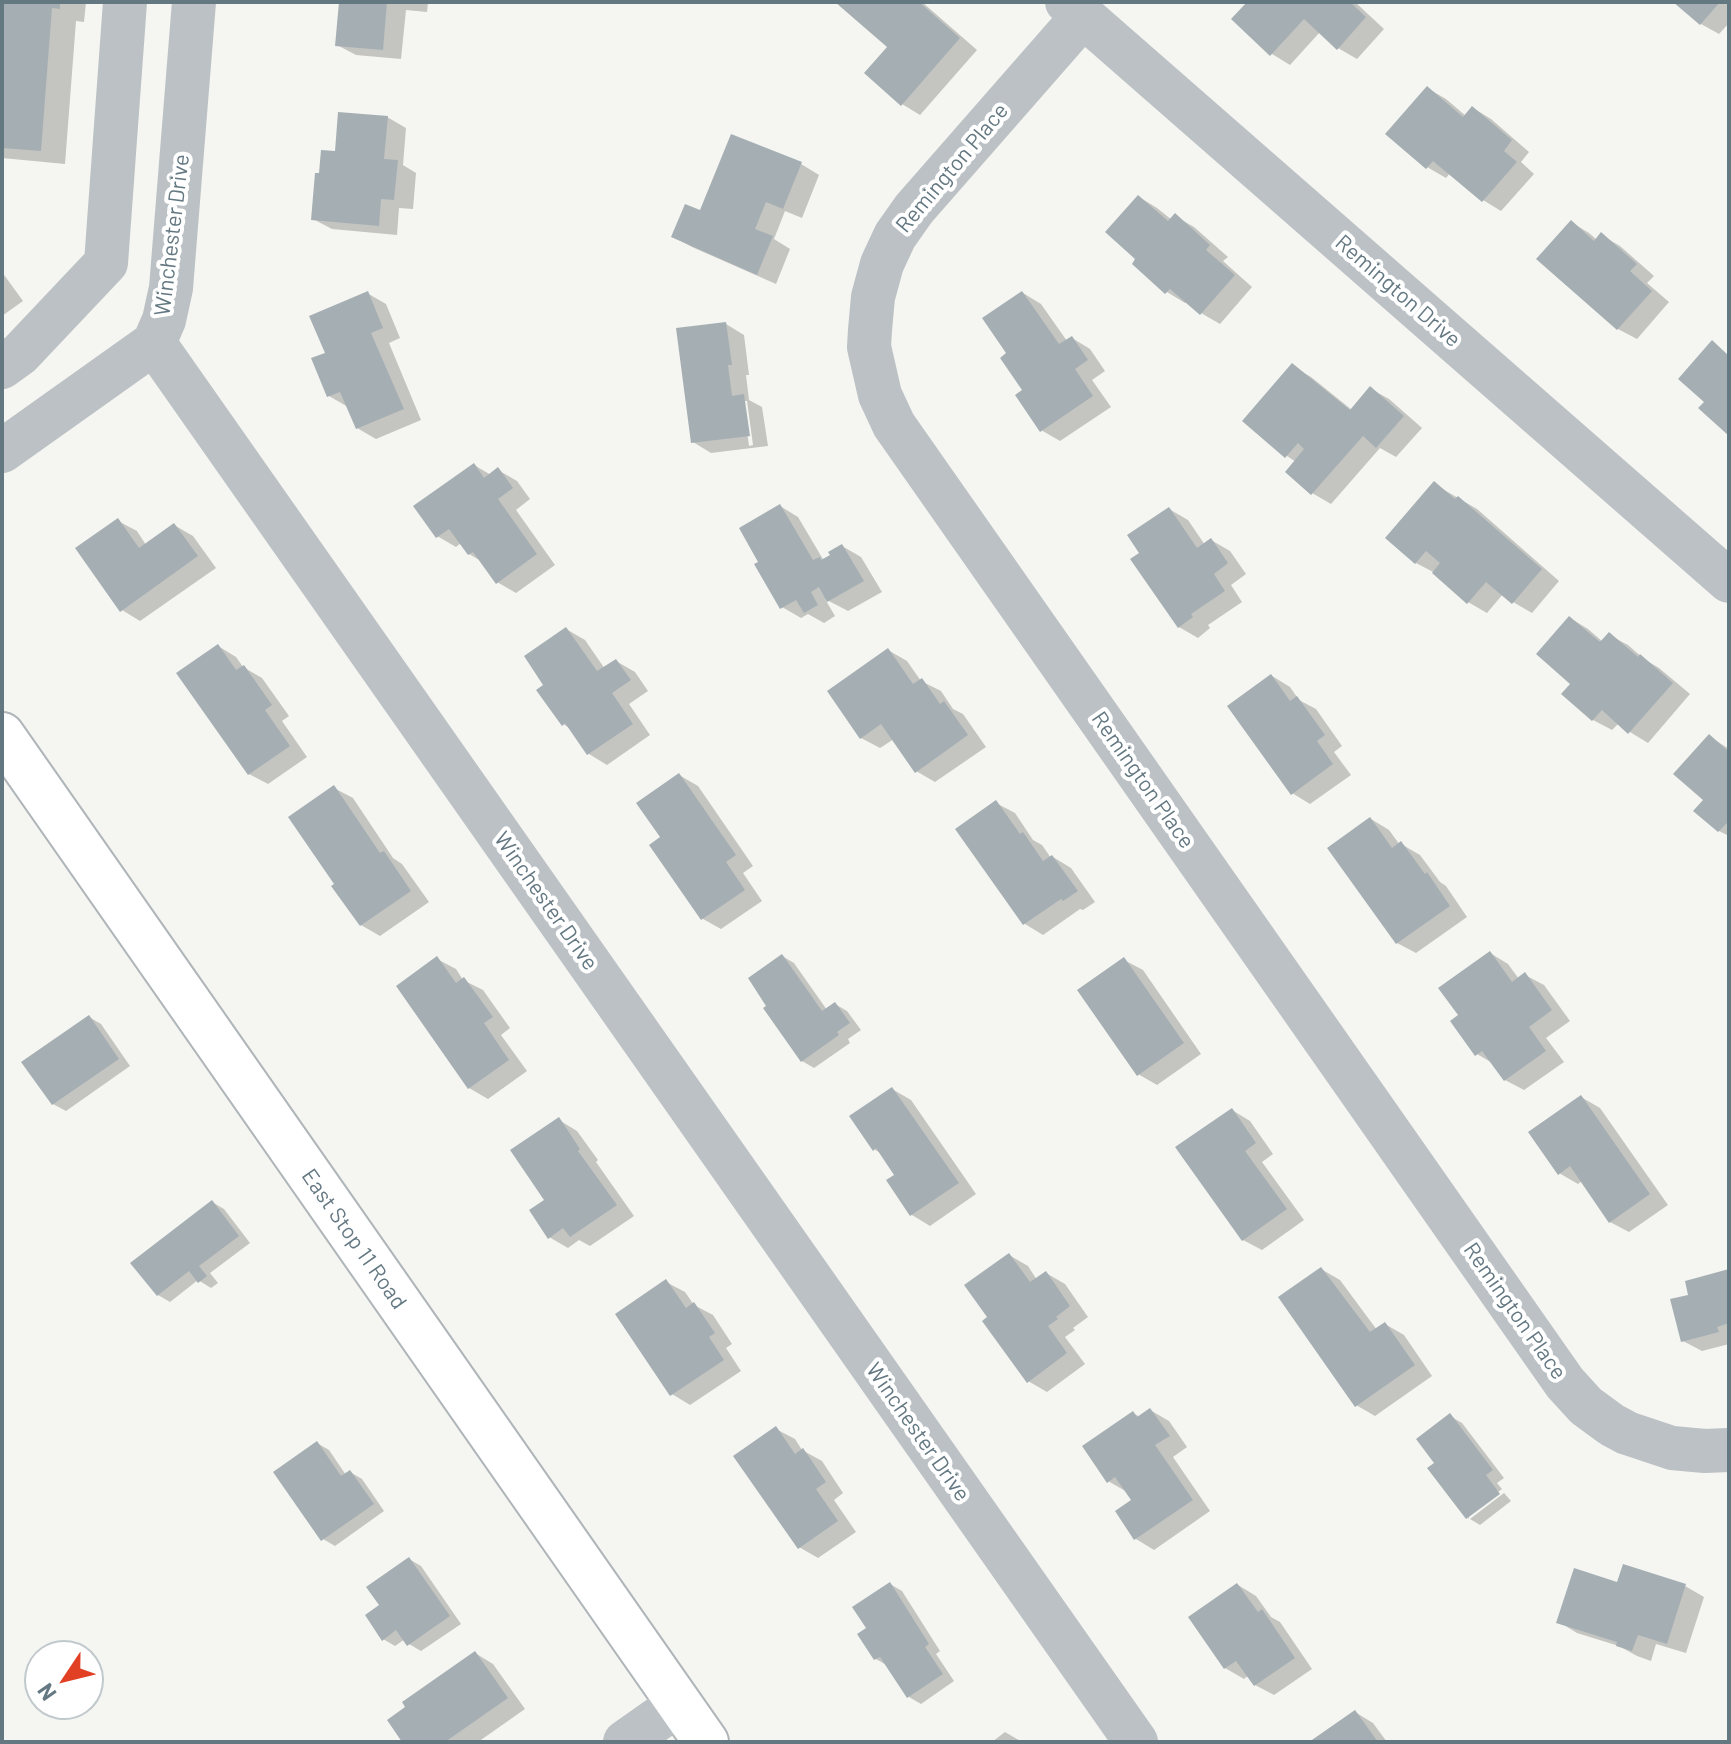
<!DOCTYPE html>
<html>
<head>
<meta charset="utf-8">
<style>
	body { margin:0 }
	#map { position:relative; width:1731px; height:1744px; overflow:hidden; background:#f5f5f1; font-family:Barlow,sans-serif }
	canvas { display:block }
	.frame { position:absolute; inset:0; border:4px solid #647882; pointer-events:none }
	.north { position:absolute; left:24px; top:1640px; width:80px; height:80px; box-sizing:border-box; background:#fff; border:2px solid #c1c9cd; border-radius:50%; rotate:235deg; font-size:22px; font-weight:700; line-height:32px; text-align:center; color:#647882 }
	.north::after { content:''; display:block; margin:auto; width:28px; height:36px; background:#e14025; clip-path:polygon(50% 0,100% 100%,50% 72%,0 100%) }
</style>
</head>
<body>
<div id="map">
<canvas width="1731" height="1744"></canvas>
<div class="frame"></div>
<div class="north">N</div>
</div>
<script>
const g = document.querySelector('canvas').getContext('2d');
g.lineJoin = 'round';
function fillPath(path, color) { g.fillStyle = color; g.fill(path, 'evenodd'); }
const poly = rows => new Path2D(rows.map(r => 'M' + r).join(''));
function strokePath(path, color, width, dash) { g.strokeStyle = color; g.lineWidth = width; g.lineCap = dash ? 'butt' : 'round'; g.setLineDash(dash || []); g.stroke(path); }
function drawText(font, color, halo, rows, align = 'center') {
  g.font = font + ' Barlow,sans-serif'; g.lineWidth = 8; g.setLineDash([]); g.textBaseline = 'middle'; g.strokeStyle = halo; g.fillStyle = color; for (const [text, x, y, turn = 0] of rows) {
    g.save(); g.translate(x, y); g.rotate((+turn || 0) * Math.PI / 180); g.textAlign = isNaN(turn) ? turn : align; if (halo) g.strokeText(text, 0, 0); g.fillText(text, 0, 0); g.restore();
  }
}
fillPath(poly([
	[2,2,86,2,84,22,76,21,65,164,2,158],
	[336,2,428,2,427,12,406,10,401,59,356,55,337,45,341,5],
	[838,2,922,2,977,50,920,115,902,104,890,47],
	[1249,2,1355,2,1384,29,1357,59,1338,48,1320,32,1290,65,1272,54],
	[1676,2,1729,2,1729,23,1719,34,1701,24],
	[1427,88,1446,99,1466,116,1473,108,1491,119,1529,152,1521,162,1534,174,1501,211,1483,200,1450,173,1446,178,1427,167],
	[387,117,406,128,403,165,416,173,413,209,399,208,397,235,332,229,313,219,321,175],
	[801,164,819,175,802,218,785,211,774,239,790,249,776,284,692,247,674,237,701,213],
	[1139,197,1157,208,1172,220,1175,216,1194,227,1228,257,1223,261,1252,287,1220,324,1201,313,1187,301,1185,303,1167,292],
	[1571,222,1589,233,1597,240,1601,235,1620,246,1654,276,1647,283,1669,302,1637,339,1618,329,1539,259],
	[2,272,23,301,2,316],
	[367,293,386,304,400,338,389,343,421,420,376,439,357,428,348,407,329,396,327,354],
	[1023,293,1041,304,1067,341,1072,338,1090,349,1105,371,1092,380,1111,407,1060,441,1041,430,1025,390],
	[726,324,744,335,749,375,746,375,749,400,762,407,768,446,711,453,693,442],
	[743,401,747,401,753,445,749,446],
	[1292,366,1311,377,1352,410,1371,389,1389,399,1422,428,1396,457,1380,448,1331,504,1312,493,1296,462,1287,456,1245,421],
	[474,465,491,475,498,470,517,481,530,499,516,510,555,565,516,593,497,582,481,561,469,554,461,543,456,547,437,536],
	[1434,484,1477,509,1559,581,1532,613,1513,602,1503,594,1487,613,1468,602,1435,573,1416,563,1387,538],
	[780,506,798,517,824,561,842,546,861,557,882,592,848,611,825,599,835,616,824,623,808,614,801,618,782,607,761,562],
	[1169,509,1188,520,1205,545,1211,540,1230,551,1246,574,1231,585,1242,602,1208,625,1210,628,1198,638,1179,627,1142,553],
	[118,521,137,531,146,545,174,525,193,536,216,568,140,621,122,610],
	[1570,618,1588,629,1603,642,1609,635,1628,645,1644,659,1659,668,1690,694,1648,743,1630,732,1619,723,1612,730,1593,720,1564,694,1573,684],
	[566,629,585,640,605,669,616,661,635,672,648,691,629,704,650,735,607,765,589,754,571,729,563,724,546,685],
	[218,646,236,657,243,667,262,678,289,716,282,721,307,757,268,784,249,774],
	[888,650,907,661,921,681,941,691,953,709,963,714,986,747,935,782,916,771,894,739,880,748,861,738],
	[1272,676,1290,687,1299,700,1316,709,1342,746,1334,752,1351,775,1310,804,1292,793],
	[1709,736,1729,749,1729,836,1719,831,1706,799],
	[679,775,698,786,753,866,743,873,762,901,721,929,703,919,663,838],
	[334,788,353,798,393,858,402,864,429,902,380,936,361,925],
	[996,803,1015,813,1033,840,1042,845,1051,858,1053,857,1071,868,1095,902,1083,910,1080,909,1043,935,1025,924,958,829],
	[1371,819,1389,830,1400,845,1401,844,1420,855,1440,882,1446,886,1467,917,1416,953,1397,943],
	[1490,953,1508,964,1519,979,1525,975,1544,985,1570,1021,1546,1038,1564,1062,1524,1090,1505,1080,1494,1064,1477,1054,1460,1016],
	[782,956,794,963,827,1010,835,1004,847,1011,861,1030,848,1039,850,1043,814,1068,802,1061],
	[437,959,456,969,463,980,483,990,510,1028,501,1035,527,1071,488,1099,469,1088],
	[1124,960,1143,970,1201,1054,1157,1085,1138,1074],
	[89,1017,101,1024,130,1066,66,1111,53,1104],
	[892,1089,911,1100,976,1194,930,1226,912,1215,897,1175,882,1154,874,1149],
	[1581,1097,1600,1108,1668,1205,1629,1232,1610,1222,1582,1181,1578,1184,1559,1173],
	[1232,1110,1250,1121,1273,1154,1262,1162,1304,1220,1262,1250,1243,1240],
	[559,1120,577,1131,598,1160,596,1162,634,1216,590,1246,579,1240,568,1248,549,1237,546,1201],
	[212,1202,224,1209,250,1243,210,1273,218,1283,211,1288,198,1280,170,1302,158,1295],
	[1009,1255,1028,1266,1037,1280,1046,1273,1065,1284,1088,1317,1073,1328,1075,1330,1065,1337,1085,1364,1047,1392,1028,1381,990,1318],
	[1321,1269,1340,1280,1377,1330,1385,1324,1404,1335,1432,1376,1375,1416,1356,1405],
	[1729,1271,1729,1344,1702,1351,1683,1341,1690,1296],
	[666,1282,685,1292,694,1305,713,1315,732,1344,726,1348,741,1371,690,1405,672,1394],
	[1150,1410,1169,1421,1187,1447,1173,1457,1210,1511,1154,1550,1136,1539,1134,1501,1127,1492,1108,1481,1133,1413,1140,1417],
	[1450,1416,1462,1423,1504,1478,1497,1483,1502,1489,1469,1515,1469,1519,1430,1468,1437,1463],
	[776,1429,795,1439,802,1450,822,1461,843,1493,834,1500,856,1532,818,1558,799,1547],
	[317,1443,329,1450,346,1475,350,1472,362,1479,384,1511,335,1546,323,1539],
	[1504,1493,1511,1501,1480,1525,1470,1519],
	[409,1559,421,1566,461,1624,421,1651,409,1644,405,1639,395,1646,383,1639,382,1606],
	[1624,1567,1685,1586,1704,1597,1686,1653,1656,1644,1651,1661,1637,1656,1619,1646,1577,1633,1559,1622,1619,1584],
	[890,1584,902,1591,940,1651,936,1654,954,1681,921,1704,909,1697,888,1666,876,1659,869,1629],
	[1238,1585,1256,1596,1271,1617,1280,1622,1312,1669,1274,1695,1255,1685,1249,1675,1244,1679,1225,1668],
	[475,1653,493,1664,525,1709,478,1742,405,1742],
	[1355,1712,1373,1723,1387,1742,1313,1742],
	[1005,1732,1022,1742,992,1742]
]), '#0003');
fillPath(poly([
	[2,2,60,2,60,9,52,8,41,151,2,148],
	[339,2,387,2,383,50,335,46],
	[835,2,919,2,960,38,901,106,864,73,887,47],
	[1247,2,1350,2,1366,17,1337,50,1304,19,1270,56,1231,19],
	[1673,2,1720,2,1700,25],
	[1427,86,1463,117,1472,106,1512,140,1504,151,1517,162,1482,202,1433,161,1426,169,1385,134],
	[338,112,388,116,384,159,398,160,394,200,381,199,379,226,311,220,315,173,319,173,321,150,335,151],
	[731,134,802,162,783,209,766,202,755,229,773,236,757,275,671,237,685,204,700,210],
	[1138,195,1168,221,1175,213,1210,245,1206,250,1235,275,1200,315,1170,289,1165,294,1132,264,1135,259,1105,232],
	[1571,220,1594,241,1601,232,1637,264,1630,271,1652,291,1617,330,1536,259],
	[368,291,383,328,371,333,404,409,356,429,340,392,327,397,311,358,325,353,309,316],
	[1022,291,1059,344,1072,336,1088,360,1075,369,1093,396,1040,432,1015,395,1022,390,1000,358,1006,353,982,318],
	[726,322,732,365,728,365,732,396,744,394,750,436,691,443,676,328],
	[1712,340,1729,356,1729,436,1698,408,1704,402,1678,379],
	[1292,363,1350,410,1370,386,1404,416,1376,448,1363,436,1311,495,1285,472,1304,449,1298,443,1285,458,1242,421],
	[474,463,484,478,498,467,513,488,498,499,537,554,496,584,473,552,468,555,449,529,436,538,413,506],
	[1434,481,1455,499,1458,496,1542,569,1512,604,1486,582,1467,604,1432,573,1440,563,1426,551,1415,564,1385,538],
	[780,504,813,560,820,557,821,560,830,555,828,552,842,544,864,581,827,602,819,587,811,592,818,605,804,613,796,600,780,609,754,564,758,562,739,528],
	[1169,507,1197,548,1211,538,1228,563,1214,574,1225,591,1191,614,1193,617,1178,628,1130,559,1139,553,1127,535],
	[118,518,139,548,174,523,198,556,120,612,75,548],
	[1569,616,1600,642,1609,632,1638,657,1640,654,1673,683,1628,734,1602,710,1592,721,1561,694,1570,684,1536,654],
	[566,627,597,671,616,659,631,680,612,693,633,724,587,755,565,723,562,726,536,690,543,685,524,656],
	[218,644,236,670,244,665,272,705,265,710,290,746,248,775,176,673],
	[888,648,913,684,922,678,940,704,944,701,968,735,915,773,881,724,860,739,827,691],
	[1271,674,1290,701,1297,696,1325,735,1317,741,1333,764,1291,795,1227,706],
	[1709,734,1729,752,1729,823,1728,822,1718,832,1693,811,1703,800,1673,774],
	[679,773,736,855,726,862,745,890,701,920,649,845,660,837,636,803],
	[334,785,380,853,384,851,411,891,360,926,331,886,334,884,288,817],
	[996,800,1020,834,1023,832,1043,861,1052,855,1078,891,1063,901,1061,899,1023,925,955,829],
	[1370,817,1392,848,1401,841,1425,874,1427,872,1450,906,1396,944,1327,848],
	[1490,951,1512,982,1525,972,1552,1010,1529,1027,1546,1051,1504,1081,1482,1051,1475,1056,1450,1021,1458,1015,1438,988],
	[782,954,822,1011,835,1002,850,1023,837,1032,839,1035,801,1062,763,1008,766,1006,748,978],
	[437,956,456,983,464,977,493,1017,484,1023,509,1060,468,1089,396,986],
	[1124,957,1184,1043,1137,1076,1077,990],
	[89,1015,119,1059,52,1105,21,1062],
	[892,1087,959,1183,910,1216,886,1180,894,1175,876,1148,873,1151,849,1116],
	[1581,1095,1650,1194,1609,1223,1570,1166,1558,1175,1528,1132],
	[1232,1108,1256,1143,1245,1151,1287,1209,1242,1241,1175,1147],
	[559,1117,580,1149,578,1151,617,1205,570,1237,563,1228,548,1239,529,1210,544,1200,510,1150],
	[212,1200,239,1236,199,1266,207,1276,198,1283,189,1271,157,1296,130,1263],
	[1009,1253,1030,1282,1046,1271,1070,1306,1056,1317,1058,1319,1048,1326,1067,1353,1027,1383,982,1321,987,1317,964,1285],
	[1321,1267,1370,1332,1385,1322,1415,1365,1355,1407,1278,1297],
	[1729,1269,1729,1323,1717,1327,1719,1332,1681,1342,1670,1299,1688,1295,1685,1281],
	[666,1279,686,1308,694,1302,715,1333,709,1337,724,1360,670,1396,615,1314],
	[1150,1408,1170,1436,1155,1445,1193,1500,1134,1540,1115,1511,1131,1500,1115,1477,1107,1483,1082,1446,1133,1411,1137,1417],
	[1450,1413,1493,1470,1486,1475,1500,1494,1466,1519,1427,1468,1434,1463,1416,1439],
	[776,1426,795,1454,803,1448,826,1482,816,1489,838,1521,798,1549,733,1456],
	[317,1441,341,1476,350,1470,374,1504,321,1541,273,1472],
	[409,1557,450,1616,407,1646,396,1630,382,1641,365,1615,379,1605,366,1587],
	[1623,1564,1686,1584,1667,1644,1638,1635,1632,1651,1616,1646,1617,1642,1556,1623,1574,1568,1617,1582],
	[890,1582,929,1644,925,1647,943,1674,907,1698,880,1657,874,1660,857,1634,866,1628,852,1607],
	[1237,1583,1258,1612,1262,1609,1295,1658,1254,1686,1236,1661,1224,1669,1188,1617],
	[475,1651,508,1698,445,1742,402,1742,387,1720,405,1707,402,1702],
	[1355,1710,1378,1742,1309,1742]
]), '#a5afb3');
const major = poly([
	[2,735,706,1742]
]);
strokePath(major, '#afb5b8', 48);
strokePath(poly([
	[194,2,171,288,164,320,154,343,1136,1742],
	[1067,2,1729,581],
	[1083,16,914,209,895,236,882,264,873,297,870,330,869,347,880,395,894,425,1565,1383,1586,1406,1612,1425,1627,1433,1672,1448,1705,1451,1729,1450],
	[2,367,20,354,106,263,125,2],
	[2,451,154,343],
	[625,1742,679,1704]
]), '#bbc1c4', 44);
strokePath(major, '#fff', 44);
drawText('22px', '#647882', '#fff', [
	["Remington Place",952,168,-50],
	["Winchester Drive",172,235,-83],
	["Remington Drive",1398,291,41],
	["Remington Place",1143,780,55],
	["Winchester Drive",546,901,55],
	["East Stop 11 Road",354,1239,55],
	["Remington Place",1515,1311,55],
	["Winchester Drive",918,1432,55]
]);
</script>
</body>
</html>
